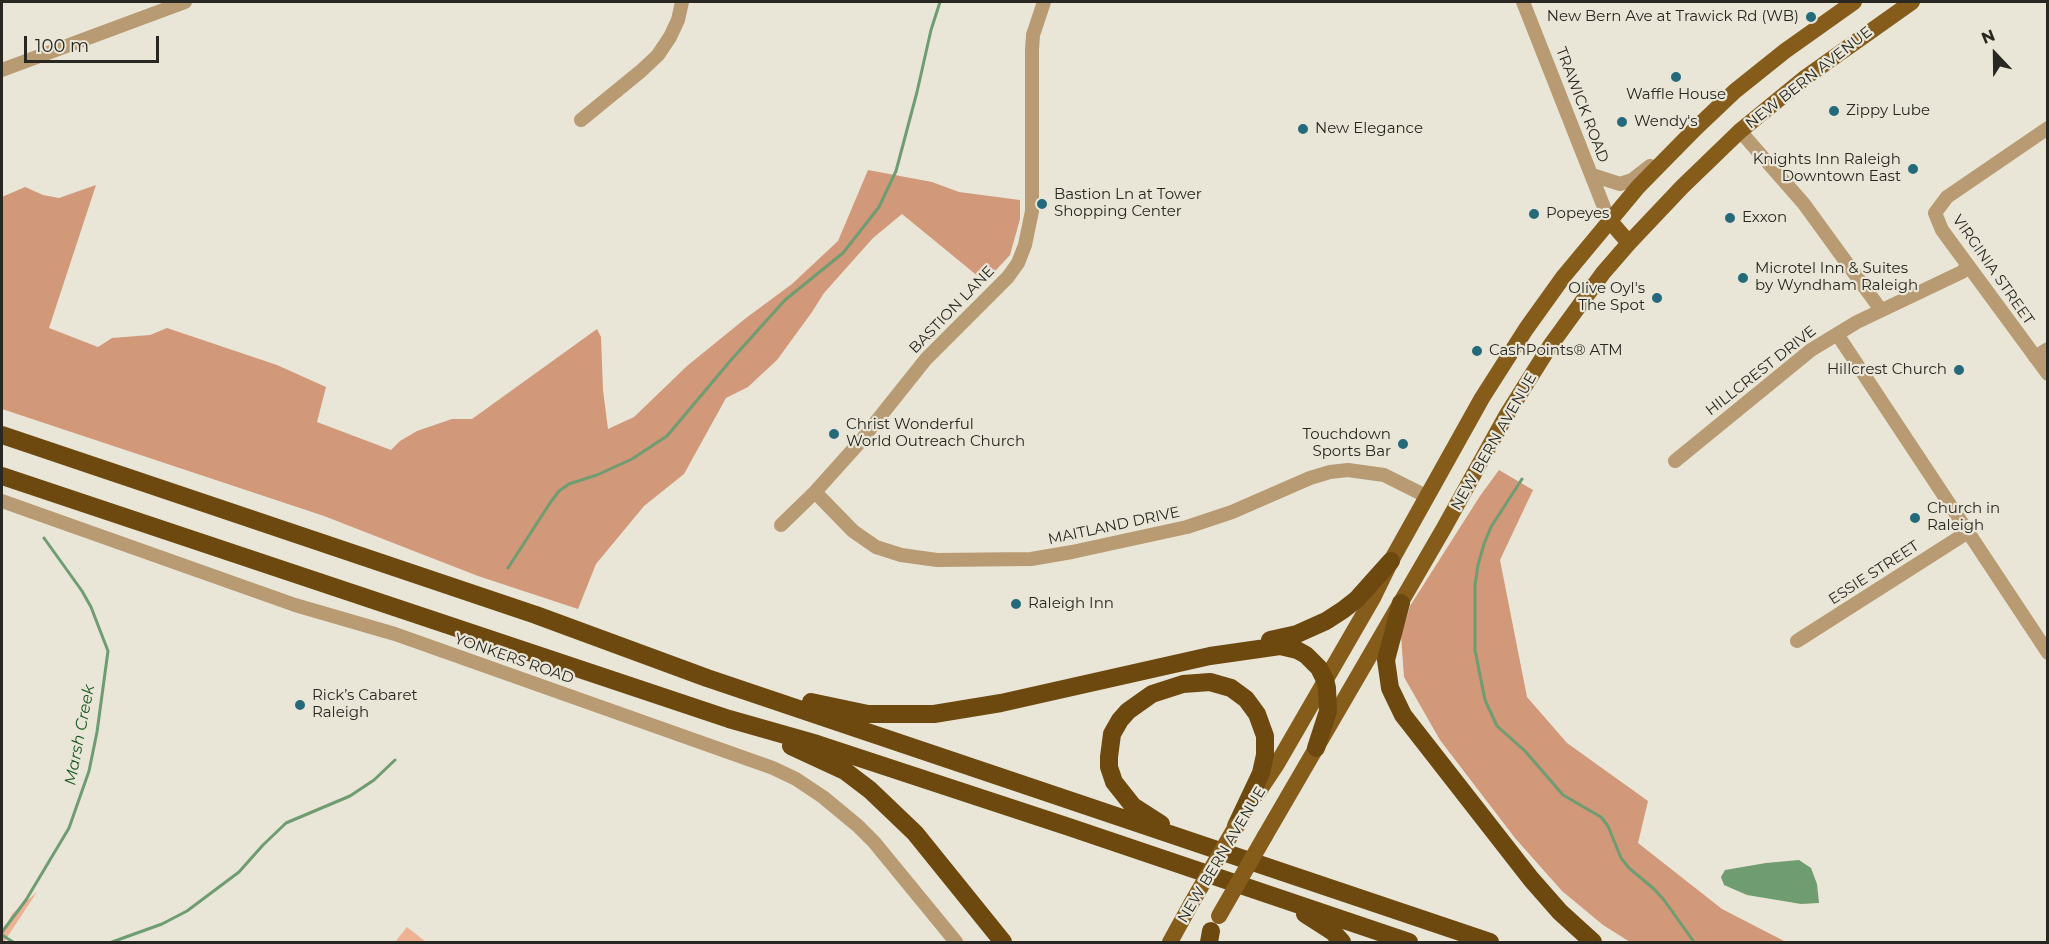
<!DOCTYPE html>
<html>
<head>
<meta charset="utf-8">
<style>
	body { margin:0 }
	#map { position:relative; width:2049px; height:944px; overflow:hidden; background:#e9e6d7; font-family:Montserrat,sans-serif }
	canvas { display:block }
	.frame { position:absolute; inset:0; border:3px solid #282721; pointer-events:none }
	.north { position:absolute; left:1965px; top:24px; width:60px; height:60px; -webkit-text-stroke:4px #e9e6d7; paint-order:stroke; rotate:338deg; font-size:16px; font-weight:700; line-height:24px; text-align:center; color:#282721 }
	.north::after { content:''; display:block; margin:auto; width:21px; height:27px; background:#282721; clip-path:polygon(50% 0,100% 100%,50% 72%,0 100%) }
	.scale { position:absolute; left:24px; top:36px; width:135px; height:27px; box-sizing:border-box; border:3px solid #282721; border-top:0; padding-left:8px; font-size:18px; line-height:21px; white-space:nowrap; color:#282721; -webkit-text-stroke:4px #e9e6d7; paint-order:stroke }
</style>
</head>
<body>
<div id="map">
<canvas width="2049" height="944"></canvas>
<div class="frame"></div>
<div class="north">N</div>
<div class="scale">100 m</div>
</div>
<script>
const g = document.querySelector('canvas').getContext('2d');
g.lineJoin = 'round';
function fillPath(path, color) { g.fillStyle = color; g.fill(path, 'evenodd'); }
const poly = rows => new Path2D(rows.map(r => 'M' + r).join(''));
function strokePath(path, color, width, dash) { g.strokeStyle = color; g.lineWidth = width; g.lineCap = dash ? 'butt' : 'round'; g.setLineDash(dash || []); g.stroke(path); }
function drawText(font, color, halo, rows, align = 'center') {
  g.font = font + ' Montserrat,sans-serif'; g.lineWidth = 4.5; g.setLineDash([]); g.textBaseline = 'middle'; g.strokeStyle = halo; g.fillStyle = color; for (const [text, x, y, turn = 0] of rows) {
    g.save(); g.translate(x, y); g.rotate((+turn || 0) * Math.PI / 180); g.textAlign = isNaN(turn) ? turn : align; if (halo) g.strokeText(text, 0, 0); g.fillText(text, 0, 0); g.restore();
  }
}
fillPath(poly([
	[37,892,4,942,2,942,2,930,7,924,12,914],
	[407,927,426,942,395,942]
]), '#ecb293');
fillPath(poly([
	[868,170,932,182,959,192,1020,200,1020,219,1010,255,985,282,902,214,873,238,824,293,812,312,777,360,748,387,726,398,684,474,644,506,596,564,578,609,478,576,324,516,2,409,2,197,25,187,43,195,59,198,96,185,49,328,98,347,112,338,150,335,167,328,277,365,326,387,317,422,391,450,400,441,417,431,452,419,472,419,597,329,601,337,603,390,608,429,634,417,687,366,746,318,792,284,838,241],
	[1499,470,1533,490,1500,560,1527,697,1567,743,1648,801,1638,843,1722,909,1786,942,1630,942,1603,925,1562,891,1515,838,1440,740,1404,677,1401,636,1410,606,1480,496]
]), '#d19879');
fillPath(poly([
	[1799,860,1811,868,1817,884,1819,903,1801,904,1747,895,1724,885,1721,877,1725,870,1766,863]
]), '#6f9c70');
strokePath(poly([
	[1522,479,1491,527,1484,544,1478,565,1475,585,1475,650,1485,700,1497,726,1525,751,1563,795,1601,817,1608,826,1621,858,1629,868,1654,889,1664,900,1694,942],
	[508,568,550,503,559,491,569,484,597,475,632,459,667,436,731,360,785,300,843,253,879,207,896,171,917,92,931,30,940,2],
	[2,932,26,900,69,828,89,771,97,732,108,651,91,607,82,591,44,538],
	[2,935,13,942],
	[112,942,162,924,187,911,239,872,263,845,286,823,350,796,374,780,395,760]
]), '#6f9c70', 3);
strokePath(poly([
	[1523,2,1609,220],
	[2,70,185,2],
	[581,120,641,71,658,55,670,37,678,20,682,2],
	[2048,128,1947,197,1935,213,1942,230,2048,374],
	[1740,131,1804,204,1881,310],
	[1592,175,1620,184,1632,180,1650,166],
	[1837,334,2048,653],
	[2035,357,2048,349],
	[1675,461,1811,350,1857,322,1962,272,1968,265],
	[815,492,853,531,876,547,901,555,937,560,1031,559,1072,552,1187,527,1232,512,1310,478,1330,472,1348,470,1384,475,1426,496],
	[2,501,295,605,395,634,773,768,796,779,823,797,858,826,874,842,956,942],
	[781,525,815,492,859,443,926,359,1008,277,1018,263,1025,245,1032,211,1032,50,1033,35,1044,2],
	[1797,641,1968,532]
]), '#b89a73', 14);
strokePath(poly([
	[1609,220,1629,243],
	[1257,794,1277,764,1373,598,1391,561,1482,398,1526,329,1564,276,1638,187,1696,128,1735,91,1785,51,1854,2],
	[1265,836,1444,528,1506,416,1550,346,1603,273,1629,243,1682,187,1740,131,1806,77,1912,2],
	[1170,942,1191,904]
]), '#865c1b', 16);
strokePath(poly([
	[2,435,536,615,707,678,1490,942],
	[2,476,729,719,817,744,1069,827,1409,942],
	[1401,603,1386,660,1390,688,1403,715,1531,879,1560,912,1593,942],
	[1270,640,1297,634,1326,621,1343,610,1357,599,1391,561],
	[811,702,868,714,934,714,1001,703,1210,656,1280,646,1297,650,1306,655,1319,668,1325,680,1327,688,1328,711,1316,748],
	[791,746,845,771,870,790,892,811,915,833,1003,942],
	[1161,824,1133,806,1114,782,1109,767,1109,757,1112,734,1120,720,1128,711,1152,694,1183,684,1210,682,1231,688,1246,699,1257,714,1265,736,1265,755,1261,773,1236,826],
	[1305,914,1333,932,1342,942],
	[1209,942,1211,931]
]), '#6d4910', 18);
strokePath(poly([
	[1191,904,1236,826],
	[1219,916,1265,836]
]), '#865c1b', 16);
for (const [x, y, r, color] of [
	[1811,17,6,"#256a7b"],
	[1676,77,6,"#256a7b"],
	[1834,111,6,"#256a7b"],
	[1622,122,6,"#256a7b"],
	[1303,129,6,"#256a7b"],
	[1913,169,6,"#256a7b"],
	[1042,204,6,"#256a7b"],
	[1534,214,6,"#256a7b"],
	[1730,218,6,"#256a7b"],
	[1743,278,6,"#256a7b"],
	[1657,298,6,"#256a7b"],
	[1477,351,6,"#256a7b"],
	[1959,370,6,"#256a7b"],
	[834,434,6,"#256a7b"],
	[1403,444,6,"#256a7b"],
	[1915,518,6,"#256a7b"],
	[1016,604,6,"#256a7b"],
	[300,705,6,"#256a7b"]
]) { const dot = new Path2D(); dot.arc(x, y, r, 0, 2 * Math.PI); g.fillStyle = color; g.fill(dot); strokePath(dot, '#e9e6d7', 2); }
drawText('15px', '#282721', '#e9e6d7', [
	["New Bern Ave at Trawick Rd (WB)",1799,17,"right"],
	["Waffle House",1676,95,"center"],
	["Zippy Lube",1846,111],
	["Wendy's",1634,122],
	["New Elegance",1315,129],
	["Knights Inn Raleigh",1901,160,"right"],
	["Downtown East",1901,177,"right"],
	["Bastion Ln at Tower",1054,195],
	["Shopping Center",1054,212],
	["Popeyes",1546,214],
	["Exxon",1742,218],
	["Microtel Inn & Suites",1755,269],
	["by Wyndham Raleigh",1755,286],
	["Olive Oyl's",1645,289,"right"],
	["The Spot",1645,306,"right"],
	["CashPoints® ATM",1489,351],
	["Hillcrest Church",1947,370,"right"],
	["Christ Wonderful",846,425],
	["World Outreach Church",846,442],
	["Touchdown",1391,435,"right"],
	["Sports Bar",1391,452,"right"],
	["Church in",1927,509],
	["Raleigh",1927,526],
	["Raleigh Inn",1028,604],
	["Rick’s Cabaret",312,696],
	["Raleigh",312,713]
], 'left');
drawText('15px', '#282721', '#e9e6d7', [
	["NEW BERN AVENUE",1809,78,-38],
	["TRAWICK ROAD",1582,105,69],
	["VIRGINIA STREET",1993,270,55],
	["BASTION LANE",952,310,-46],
	["HILLCREST DRIVE",1761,371,-38],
	["NEW BERN AVENUE",1494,442,-60],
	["MAITLAND DRIVE",1114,526,-12],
	["ESSIE STREET",1874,573,-33],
	["YONKERS ROAD",514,659,19],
	["NEW BERN AVENUE",1222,855,-59]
]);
drawText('italic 16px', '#16581e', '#e9e6d7', [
	["Marsh Creek",80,735,-79]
]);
</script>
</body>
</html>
